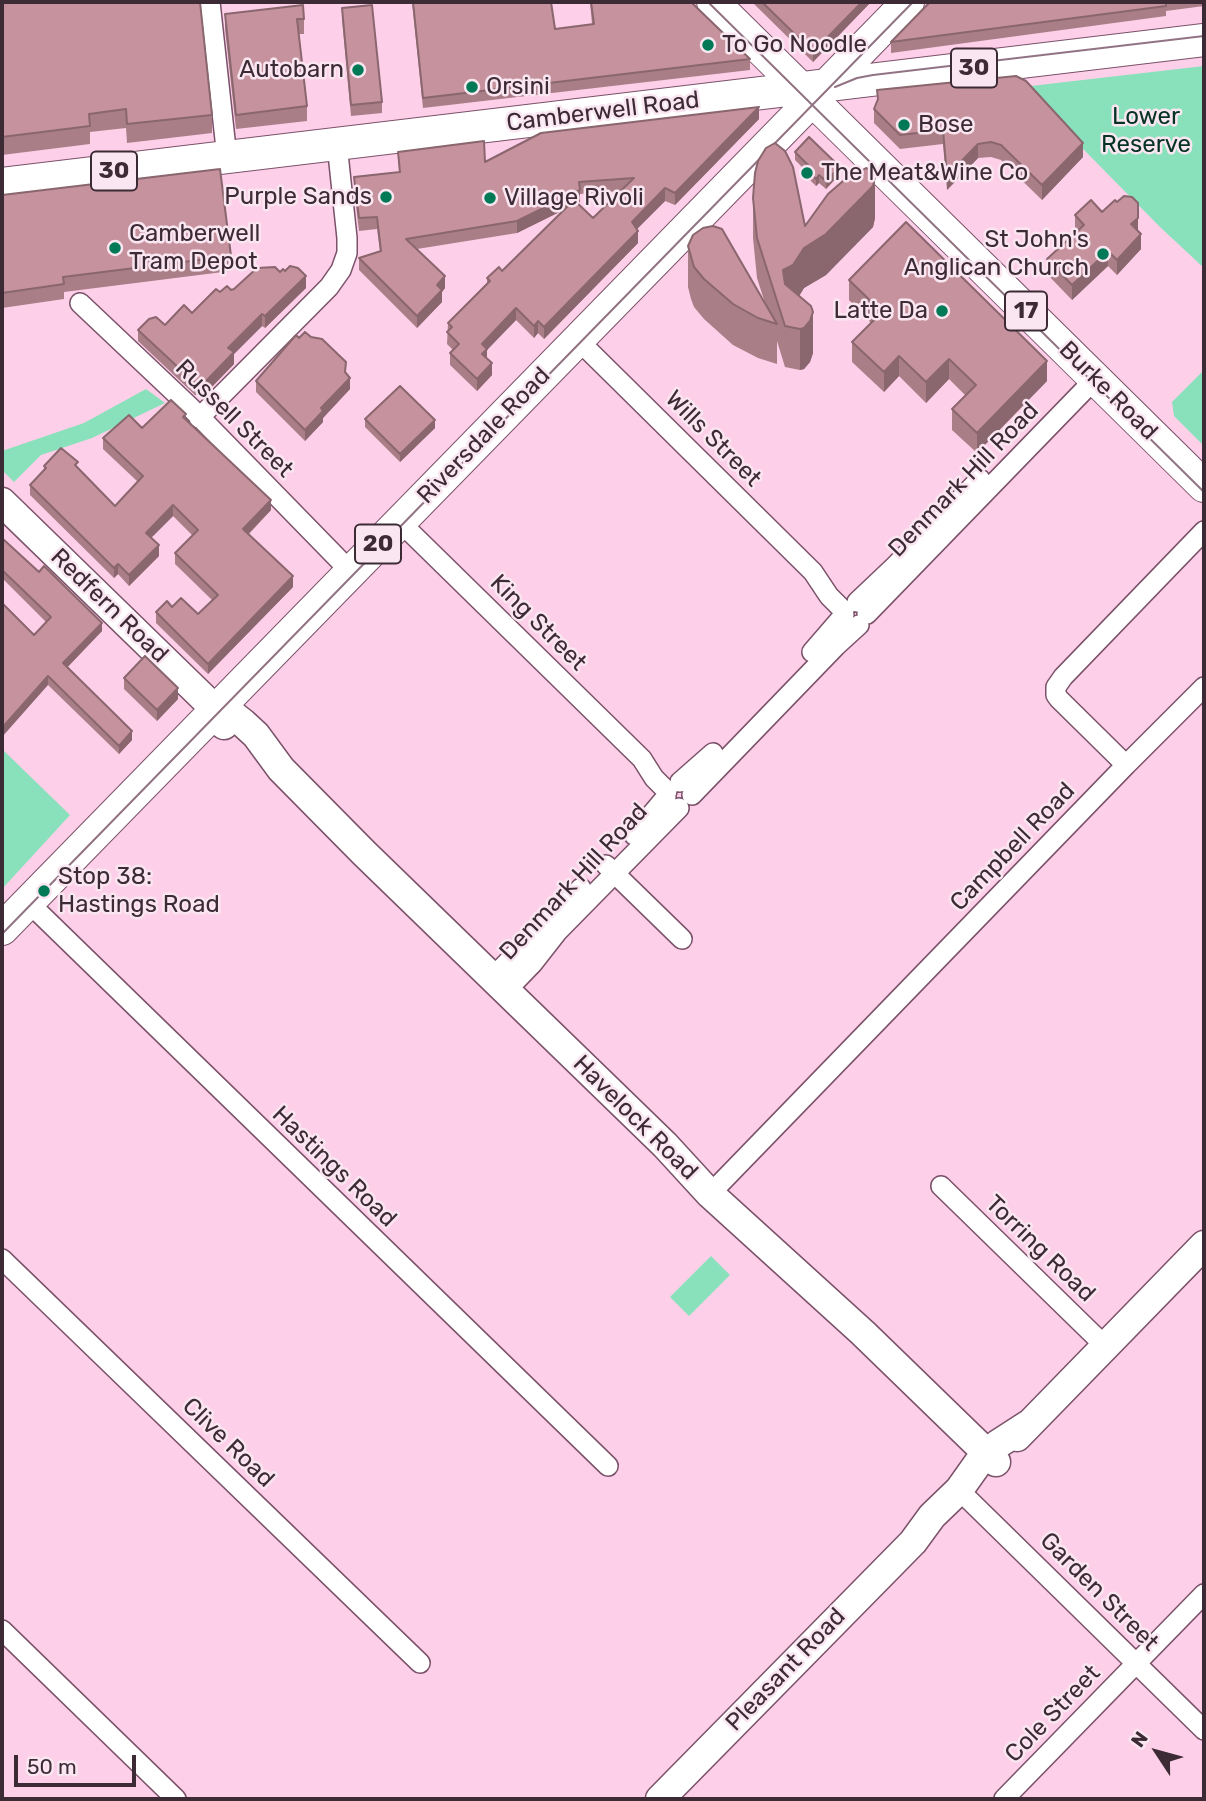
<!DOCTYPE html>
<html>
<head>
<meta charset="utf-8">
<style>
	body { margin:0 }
	#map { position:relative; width:1206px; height:1801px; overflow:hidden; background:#fecfe9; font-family:Rubik,sans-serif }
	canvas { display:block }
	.frame { position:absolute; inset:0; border:4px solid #3c2a34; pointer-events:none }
	.north { position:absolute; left:1122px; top:1717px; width:70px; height:70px; -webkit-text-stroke:5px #f9e6f0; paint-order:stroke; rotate:306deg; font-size:19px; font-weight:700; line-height:28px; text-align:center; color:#3c2a34 }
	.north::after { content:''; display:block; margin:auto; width:24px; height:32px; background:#3c2a34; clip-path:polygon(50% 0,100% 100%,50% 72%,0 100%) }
	.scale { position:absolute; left:14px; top:1755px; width:122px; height:32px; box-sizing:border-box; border:4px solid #3c2a34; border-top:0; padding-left:9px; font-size:21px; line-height:24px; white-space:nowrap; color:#3c2a34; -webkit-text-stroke:5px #f9e6f0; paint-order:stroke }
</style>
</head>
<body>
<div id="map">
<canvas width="1206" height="1801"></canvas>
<div class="frame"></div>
<div class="north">N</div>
<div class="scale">50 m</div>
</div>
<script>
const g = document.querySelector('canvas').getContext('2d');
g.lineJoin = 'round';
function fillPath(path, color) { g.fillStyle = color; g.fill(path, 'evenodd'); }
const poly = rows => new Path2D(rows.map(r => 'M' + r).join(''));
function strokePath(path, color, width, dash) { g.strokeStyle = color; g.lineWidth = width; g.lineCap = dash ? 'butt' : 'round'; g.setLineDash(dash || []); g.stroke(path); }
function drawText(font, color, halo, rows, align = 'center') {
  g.font = font + ' Rubik,sans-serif'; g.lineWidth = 5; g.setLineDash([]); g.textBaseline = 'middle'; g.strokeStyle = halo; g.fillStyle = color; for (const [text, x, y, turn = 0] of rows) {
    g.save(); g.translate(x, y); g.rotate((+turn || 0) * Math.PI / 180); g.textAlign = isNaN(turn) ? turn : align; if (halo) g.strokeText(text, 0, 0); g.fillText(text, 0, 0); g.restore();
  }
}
fillPath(poly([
	[1204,66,1204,268,1160,227,1022,87],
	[1204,370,1204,446,1174,416,1172,402],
	[146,389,165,403,92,438,41,455,14,482,2,470,2,451,84,423],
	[2,749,70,815,2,889],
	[711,1256,730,1275,689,1316,670,1297]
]), '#88e1bb');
const street = poly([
	[210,2,227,158],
	[80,303,190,407,351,572],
	[578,340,813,572,829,596,844,611],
	[199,418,329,287,341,270,347,253,347,238,337,144],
	[400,522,642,759,654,778,667,791],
	[857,602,895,566,980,479],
	[867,614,1095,379],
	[812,652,844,615],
	[1126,765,1204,687],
	[680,782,713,753],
	[692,795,836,646,859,625],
	[634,835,666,797],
	[606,865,682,939],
	[28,902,608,1466],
	[493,977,581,888],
	[506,991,533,963,558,931,679,808],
	[941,1186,1105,1346],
	[710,1194,1126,765,1059,699,1056,695,1056,687,1063,677,1204,531],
	[2,1259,420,1663],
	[959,1490,1204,1730],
	[2,1630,176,1799],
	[1004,1799,1204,1594]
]);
const secondary = poly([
	[2,502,216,710,224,725],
	[216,710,233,715,243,723,256,735,281,769,364,853,665,1145,710,1194,863,1333,996,1462],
	[1017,1437,1204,1245],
	[660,1799,913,1542,932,1516,959,1490,981,1459,998,1444,1029,1424]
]);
const primary = poly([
	[713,2,1204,486],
	[2,184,1204,40],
	[2,929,908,2]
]);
strokePath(street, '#7a5269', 22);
strokePath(secondary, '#7a5269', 31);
strokePath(primary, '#7a5269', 34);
strokePath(street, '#fff', 19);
strokePath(secondary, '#fff', 28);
strokePath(primary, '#fff', 32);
strokePath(poly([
	[708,2,1204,492],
	[835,87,857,78,873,75,1204,36],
	[2,934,913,2]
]), '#927384', 2);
fillPath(poly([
	[2,2,212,115,212,133,127,143,126,128,90,132,90,144,2,155],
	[412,2,551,2,555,29,592,24,590,2,691,2,750,59,750,70,423,108],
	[752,2,871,2,813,62],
	[930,2,1204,2,1204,6,1166,11,1166,16,891,53,891,42],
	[342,8,382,102,382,113,351,116,342,19],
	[225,14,304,19,304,34,299,34,307,106,307,121,236,129,225,29],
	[877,90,1083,157,1042,200,1001,160,991,157,978,158,947,190,943,144,900,149,874,123,874,109,877,102],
	[759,119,675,205,665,201,637,229,638,243,544,339,538,333,534,338,516,320,487,350,487,359,492,375,477,391,450,365,450,353,453,350,447,344,448,323,487,283,487,278,502,271,563,210,517,233,417,249,445,288,442,292,442,302,417,328,359,270,359,258,380,252,377,229,359,231,354,189,354,177,399,173,398,152,485,162],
	[621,191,593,218,578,203,580,202,580,194],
	[795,152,840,174,826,189,819,183,816,186,806,176,806,171,795,160],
	[2,195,231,256,231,271,64,292,64,299,2,308],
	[753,198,805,226,875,218,873,227,826,275,804,288,799,296,813,353,810,362,804,369,800,370,785,367,777,341,777,364,758,358,733,345,704,319,694,307,691,299,688,287,688,246,765,303,757,278,753,238],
	[1075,215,1138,231,1141,249,1117,275,1108,266,1072,300,1047,274,1047,259,1076,232,1075,230],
	[280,272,306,288,265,328,262,326,234,354,234,364,207,392,195,395,138,341,138,330,165,325,192,313,220,292,231,290],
	[849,280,1047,381,977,453,952,430,952,409,966,396,949,379,926,403,899,376,884,392,852,362,852,342,871,323,849,300],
	[346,374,350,389,323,418,323,422,305,441,256,392,256,381],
	[186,419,271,510,249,534,293,587,208,674,156,623,156,612,172,607,198,614,212,600,175,564,175,553,192,535,173,516,151,538,159,556,129,586,118,574,114,578,30,495,30,485,44,471,44,466,78,469,115,506,138,482,103,449,103,438,142,428],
	[365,419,435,428,400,462,365,427],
	[2,540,102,631,67,667,132,740,119,754,48,685,34,635,46,622,2,578],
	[124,678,178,699,157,721,124,689]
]), '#a97e87');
fillPath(poly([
	[862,2,871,2,813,62,813,52],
	[759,107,759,119,675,205,675,193],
	[1083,143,1083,157,1042,200,1042,185],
	[978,144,978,158,947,190,947,176],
	[840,167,840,174,826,189,826,181],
	[819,175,819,183,816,186,816,179],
	[875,177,875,218,873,227,826,275,804,288,793,306,783,310,783,270,804,248],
	[665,188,665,201,632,234,632,222],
	[580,190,580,202,517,233,517,221],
	[1138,203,1138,233,1131,224],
	[638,231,638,243,544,339,544,327],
	[1141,234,1141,249,1117,275,1117,260],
	[1108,251,1108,266,1072,300,1072,285],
	[306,276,306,288,265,328,265,316],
	[445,276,445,288,442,292,442,302,417,328,417,316,437,285],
	[516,308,516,320,487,350,487,361,482,356,482,344],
	[813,312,813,353,810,362,804,369,800,370,800,329],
	[262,314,262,326,234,354,234,364,207,392,195,395,195,383],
	[538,321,538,333,534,338,534,326],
	[899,356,899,376,884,392,884,372],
	[949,359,949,379,926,403,926,382],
	[1047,361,1047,381,977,453,977,433],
	[492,363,492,375,477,391,477,379],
	[350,378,350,389,323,418,323,422,305,441,305,430,321,408],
	[435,420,435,428,400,462,400,454],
	[271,500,271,510,243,539,243,529],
	[173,505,173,516,146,543,146,533],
	[159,545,159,556,129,586,129,575],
	[118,564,118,574,114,578,114,568],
	[293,576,293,587,208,674,208,664],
	[102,623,102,631,63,672,63,663],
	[48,676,48,685,2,737,2,728],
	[178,688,178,699,157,721,157,710],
	[132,731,132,740,119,754,119,746]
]), '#8a666e');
const building = poly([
	[2,2,200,2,212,115,127,124,126,109,89,114,90,126,2,137,2,2],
	[413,2,551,2,555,29,594,24,591,2,691,2,750,59,423,98,413,2],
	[762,2,862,2,813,52,762,2],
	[930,2,1166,2,1166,6,891,42,930,2],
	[303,5,304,19,297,19,307,106,236,115,225,14,303,5],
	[372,5,382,102,351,105,342,8,372,5],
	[1016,76,1026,81,1083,143,1042,185,1001,145,991,142,978,144,947,176,943,130,900,135,874,109,878,99,877,90,1016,76],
	[759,107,675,193,665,188,632,222,638,231,544,327,538,321,534,326,516,308,482,344,487,349,482,354,492,363,477,379,450,353,459,344,447,332,452,327,448,323,490,281,487,278,499,267,502,271,574,200,593,218,634,178,579,182,580,190,517,221,406,239,445,276,437,285,442,290,417,316,359,258,381,251,377,217,359,218,354,177,400,172,398,152,484,141,485,162,541,133,759,107],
	[809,137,840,167,826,181,819,175,816,179,806,169,809,166,795,152,809,137],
	[775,143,785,151,793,167,805,226,828,194,843,181,866,168,872,171,875,177,873,186,826,234,804,248,793,265,783,270,785,284,811,306,813,312,810,321,804,328,800,329,785,326,757,238,753,198,755,173,758,161,766,148,775,143],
	[220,169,231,256,63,277,64,284,2,293,2,195,220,169],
	[1124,196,1132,197,1138,203,1138,218,1131,224,1141,234,1117,260,1108,251,1072,285,1047,259,1084,225,1075,215,1091,200,1102,212,1115,200,1117,202,1124,196],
	[906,222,1047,361,977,433,952,409,976,385,949,359,926,382,899,356,884,372,852,342,882,312,849,280,906,222],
	[713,226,722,229,777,324,758,318,733,304,704,279,694,267,688,246,693,235,703,228,713,226],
	[290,266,298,268,306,276,265,316,262,314,228,348,234,352,207,380,195,383,138,330,149,319,156,317,165,325,184,305,192,313,216,289,220,292,227,286,231,290,234,289,257,268,275,267,280,272,283,269,285,271,290,266],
	[305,332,311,337,322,339,346,362,345,372,350,378,321,408,323,411,305,430,256,381,296,335,299,338,305,332],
	[400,386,435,420,400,454,365,419,400,386],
	[171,400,186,414,183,417,271,500,243,529,293,576,208,664,156,612,167,601,172,607,181,598,198,614,218,595,175,553,198,530,173,505,146,533,159,545,129,575,118,564,114,568,30,485,46,468,44,466,61,448,78,462,75,465,115,506,143,476,103,438,129,415,142,428,171,400],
	[3,539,39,572,44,566,102,623,63,663,132,731,119,746,48,676,2,728,2,603,34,635,51,617,2,570,2,540,3,539],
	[145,656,178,688,157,710,124,678,145,656]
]);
fillPath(building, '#c5929d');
strokePath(building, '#8a666e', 2);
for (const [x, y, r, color] of [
	[708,45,7,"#007956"],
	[358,70,7,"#007956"],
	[472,87,7,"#007956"],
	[904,125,7,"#007956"],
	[807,173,7,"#007956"],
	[386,197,7,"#007956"],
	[490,198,7,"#007956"],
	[115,248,7,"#007956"],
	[1103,254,7,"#007956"],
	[942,311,7,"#007956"],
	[44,891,7,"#007956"]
]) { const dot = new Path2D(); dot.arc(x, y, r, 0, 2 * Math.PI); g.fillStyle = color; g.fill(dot); strokePath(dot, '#f9e6f0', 2.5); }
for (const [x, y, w] of [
	[974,68,46],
	[114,171,46],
	[1026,311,42],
	[378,544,46]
]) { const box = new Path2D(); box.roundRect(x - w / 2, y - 19.5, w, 39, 5); g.fillStyle = '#f9e6f0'; g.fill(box); strokePath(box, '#3c2a34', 2); }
drawText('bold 23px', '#3c2a34', null, [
	["30",974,68],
	["30",114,171],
	["17",1026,311],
	["20",378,544]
]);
drawText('24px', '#3c2a34', '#f9e6f0', [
	["To Go Noodle",722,45],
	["Autobarn",344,70,"right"],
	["Orsini",486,87],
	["Bose",918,125],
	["The Meat&Wine Co",821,173],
	["Purple Sands",372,197,"right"],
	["Village Rivoli",504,198],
	["Camberwell",129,234],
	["Tram Depot",129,262],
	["St John's",1089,240,"right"],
	["Anglican Church",1089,268,"right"],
	["Latte Da",928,311,"right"],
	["Stop 38:",58,877],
	["Hastings Road",58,905]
], 'left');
drawText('24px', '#3c2a34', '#f9e6f0', [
	["Camberwell Road",603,112,-7],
	["Burke Road",1108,391,45],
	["Russell Street",234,419,45],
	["Riversdale Road",484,436,-46],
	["Wills Street",713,439,45],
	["Denmark Hill Road",964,480,-46],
	["Redfern Road",109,606,44],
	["King Street",538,623,45],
	["Campbell Road",1013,847,-46],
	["Denmark Hill Road",574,882,-47],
	["Havelock Road",635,1118,45],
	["Hastings Road",334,1167,44],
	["Torring Road",1040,1249,44],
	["Clive Road",228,1443,44],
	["Garden Street",1099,1592,45],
	["Pleasant Road",786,1670,-46],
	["Cole Street",1053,1714,-46]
]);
drawText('24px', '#053223', '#f9e6f0', [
	["Lower",1146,117],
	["Reserve",1146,145]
]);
</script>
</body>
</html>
